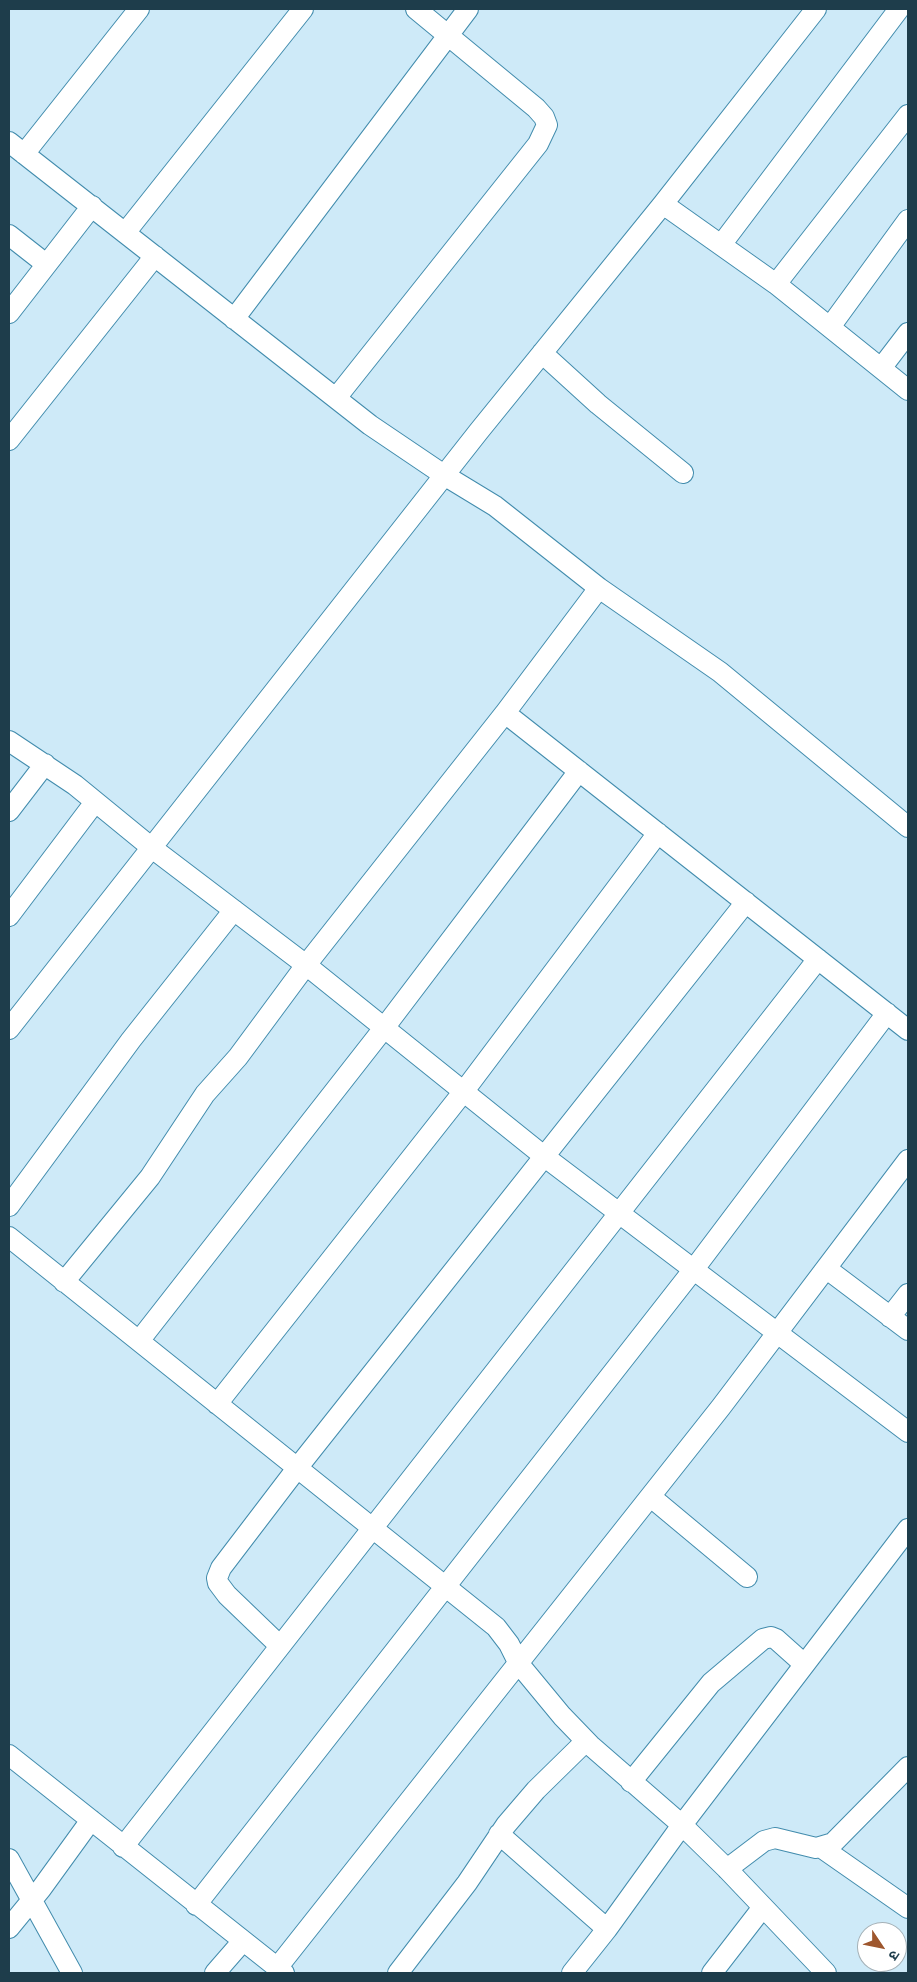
<!DOCTYPE html>
<html>
<head>
<meta charset="utf-8">
<style>
	body { margin:0 }
	#map { position:relative; width:917px; height:1982px; overflow:hidden; background:#ceeaf8; font-family:"Source Sans 3","Noto Sans Devanagari",sans-serif }
	canvas { display:block }
	.frame { position:absolute; inset:0; border:10px solid #1e3d4b; pointer-events:none }
	.north { position:absolute; left:857px; top:1922px; width:50px; height:50px; box-sizing:border-box; background:#fff; border:1px solid #a5b1b7; border-radius:50%; rotate:124deg; font-size:14px; font-weight:700; line-height:20px; text-align:center; color:#1e3d4b }
	.north::after { content:''; display:block; margin:auto; width:18px; height:22px; background:#9e572e; clip-path:polygon(50% 0,100% 100%,50% 72%,0 100%) }
</style>
</head>
<body>
<div id="map">
<canvas width="917" height="1982"></canvas>
<div class="frame"></div>
<div class="north">उ</div>
</div>
<script>
const g = document.querySelector('canvas').getContext('2d');
g.lineJoin = 'round';
const poly = rows => new Path2D(rows.map(r => 'M' + r).join(''));
function strokePath(path, color, width, dash) { g.strokeStyle = color; g.lineWidth = width; g.lineCap = dash ? 'butt' : 'round'; g.setLineDash(dash || []); g.stroke(path); }
const minor = poly([
	[9,142,370,425,444,475,495,506,599,588,720,672,908,827],
	[24,154,139,9],
	[663,204,776,284,908,390],
	[125,233,303,9],
	[9,235,46,264],
	[721,245,899,9],
	[776,284,908,115],
	[9,313,92,206],
	[234,319,468,9],
	[830,327,908,220],
	[542,353,598,404,683,473],
	[882,367,908,333],
	[336,398,538,144,547,125,544,117,536,108,416,9],
	[9,440,155,256],
	[505,713,908,1030],
	[9,741,75,785,152,848,306,965,545,1157,908,1432],
	[9,811,45,764],
	[9,916,95,802],
	[9,1029,479,431,663,204,816,9],
	[9,1206,131,1040,234,910],
	[9,1237,496,1627,509,1644,519,1664,562,1716,590,1745,682,1825,727,1869,826,1973],
	[827,1269,908,1330],
	[64,1282,150,1177,205,1094,238,1057,306,965,505,713,599,588],
	[890,1317,908,1294],
	[139,1341,384,1028,579,771],
	[217,1404,464,1091,658,833],
	[651,1497,747,1577],
	[280,1646,227,1595,218,1583,217,1578,221,1568,298,1467,746,902],
	[9,1755,284,1973],
	[631,1782,711,1683,763,1639,771,1637,776,1639,804,1664],
	[499,1834,607,1929],
	[123,1847,818,959],
	[822,1848,908,1908],
	[9,1859,72,1973],
	[727,1869,764,1841,775,1838,816,1848,833,1843,908,1767],
	[196,1905,694,1269,887,1013],
	[9,1928,41,1889,91,1820],
	[277,1968,721,1407,908,1160],
	[215,1973,242,1942],
	[398,1973,467,1883,506,1825,536,1790,586,1741],
	[572,1973,607,1929,682,1825,908,1529],
	[712,1973,763,1907]
]);
strokePath(minor, '#428cad', 22);
strokePath(minor, '#fff', 20);
</script>
</body>
</html>
